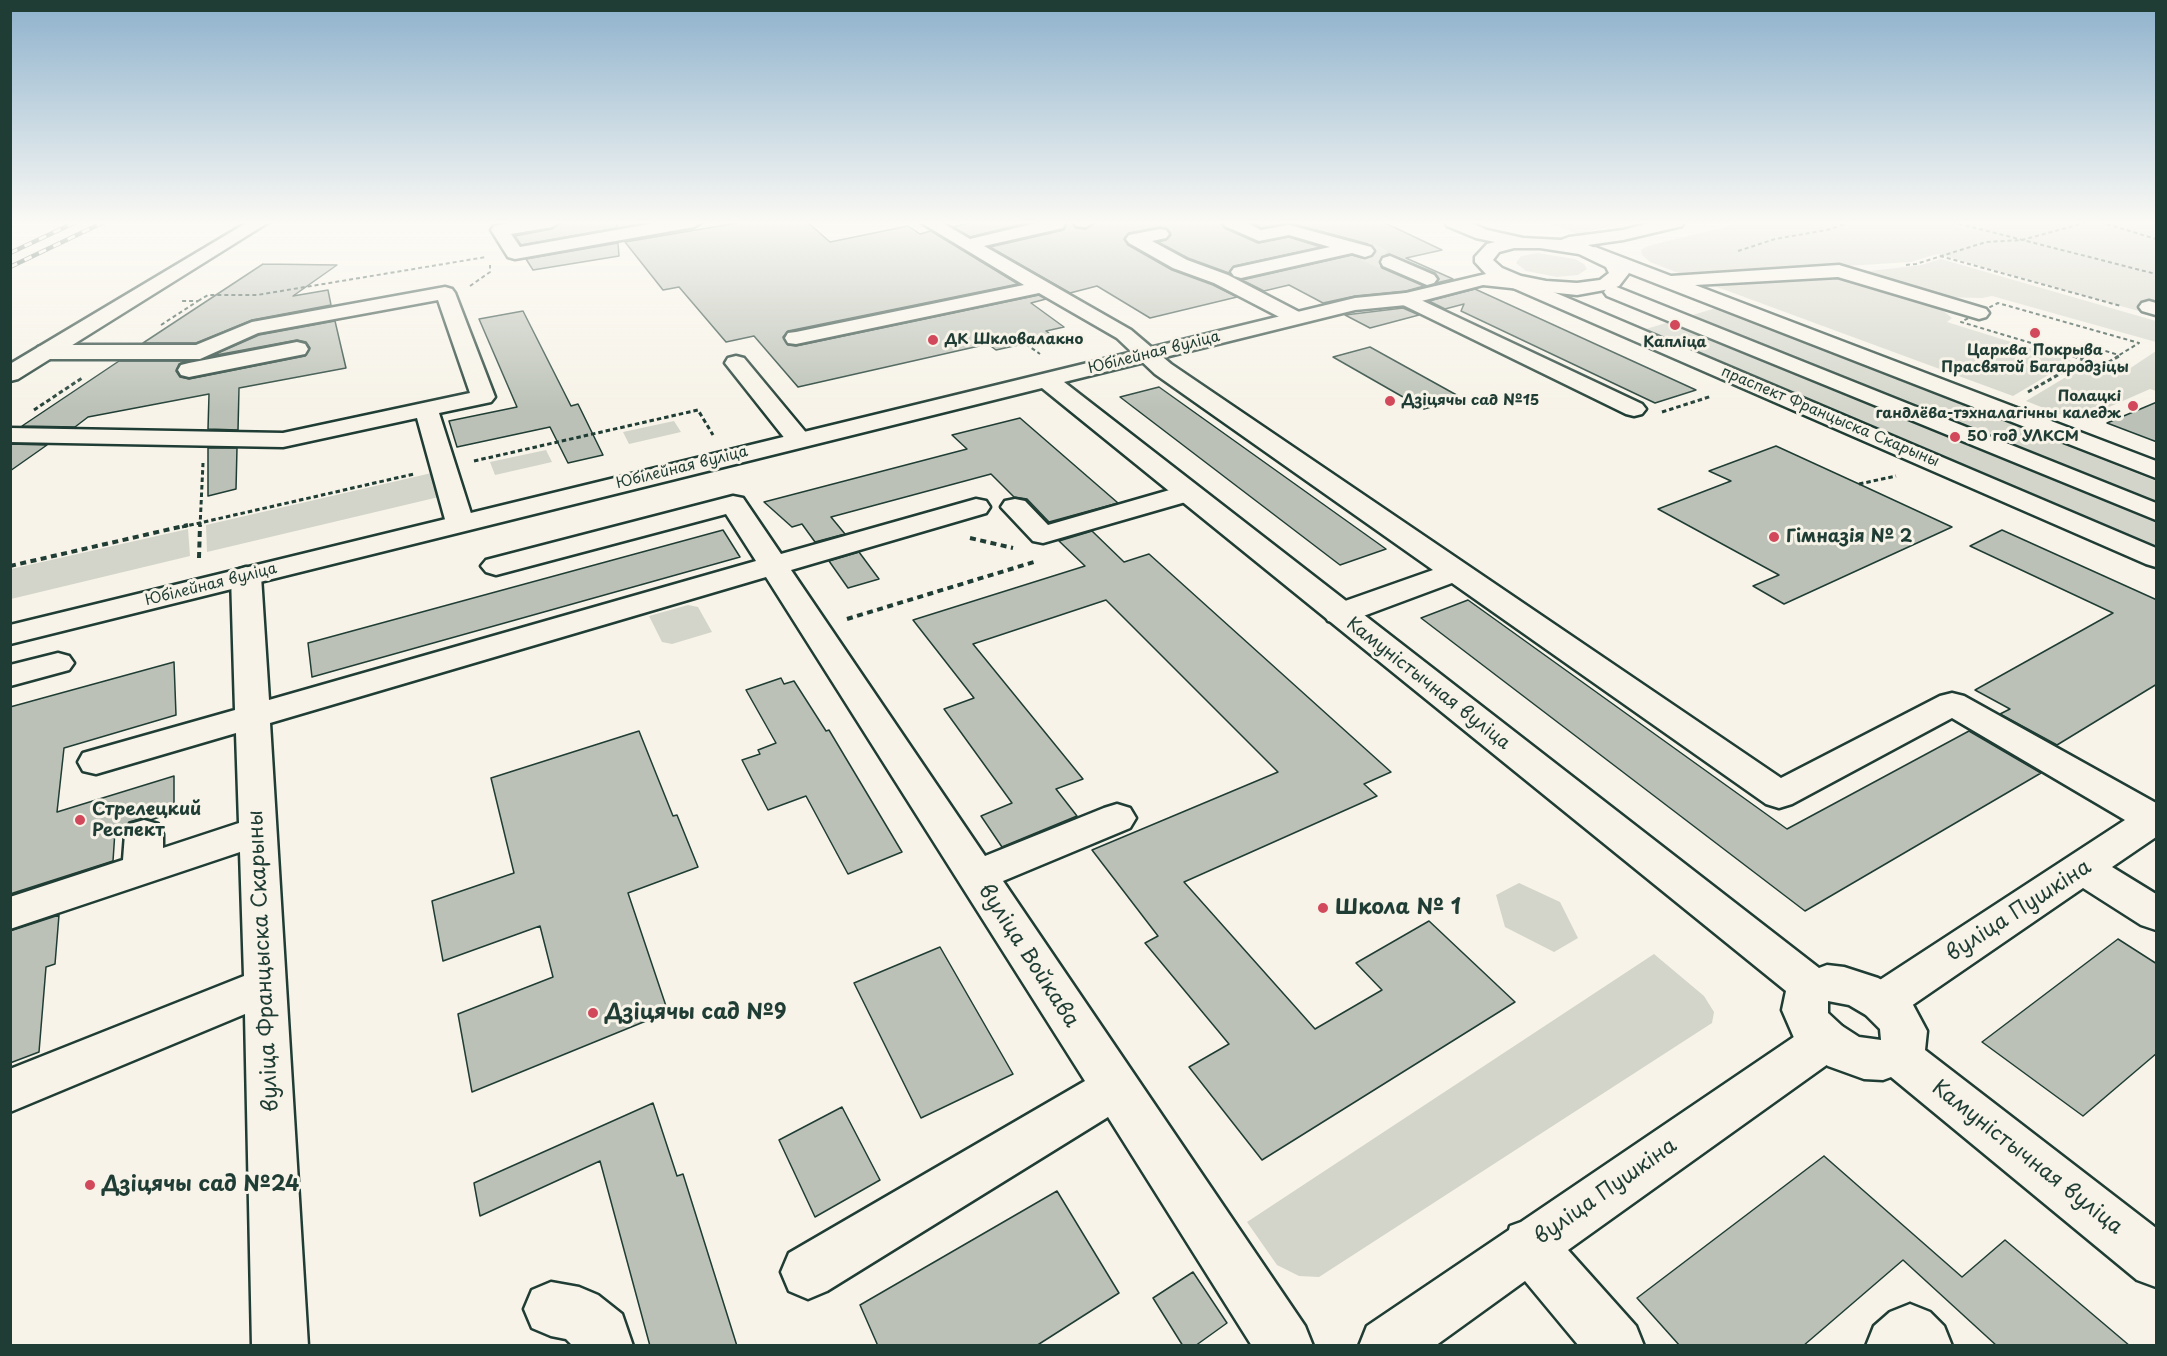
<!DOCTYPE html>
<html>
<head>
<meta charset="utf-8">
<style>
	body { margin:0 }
	#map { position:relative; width:2167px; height:1356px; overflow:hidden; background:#f7f3e8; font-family:"Playpen Sans",sans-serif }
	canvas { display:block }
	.frame { position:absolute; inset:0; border:12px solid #1f3d34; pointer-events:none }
</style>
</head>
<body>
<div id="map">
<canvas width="2167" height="1356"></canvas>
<div class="frame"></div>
</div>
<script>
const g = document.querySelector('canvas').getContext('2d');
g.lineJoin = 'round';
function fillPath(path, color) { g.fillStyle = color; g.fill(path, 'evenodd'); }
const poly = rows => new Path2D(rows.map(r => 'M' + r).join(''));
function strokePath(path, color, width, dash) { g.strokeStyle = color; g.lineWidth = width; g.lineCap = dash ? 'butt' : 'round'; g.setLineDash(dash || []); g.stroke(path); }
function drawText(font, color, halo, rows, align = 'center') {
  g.font = font + ' "Playpen Sans",sans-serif'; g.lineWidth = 6; g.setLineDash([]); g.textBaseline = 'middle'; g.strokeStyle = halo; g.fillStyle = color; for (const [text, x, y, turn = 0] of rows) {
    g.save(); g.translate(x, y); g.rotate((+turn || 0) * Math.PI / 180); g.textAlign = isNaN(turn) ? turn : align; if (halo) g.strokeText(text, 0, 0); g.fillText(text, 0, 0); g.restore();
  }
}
fillPath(poly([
	[577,222,675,222,531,248,523,230],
	[1559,222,1629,222,1577,234,1551,224],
	[1745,222,2156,222,2156,316,1937,254,1911,262,1686,276,1650,262,1642,255,1641,250,1648,246],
	[1538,253,1575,259,1584,264,1587,269,1578,275,1557,277,1526,271,1516,263,1521,256],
	[1941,259,2156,321,2156,342,1992,296,1982,298,1935,297,1852,273,1921,265],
	[1847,276,1935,304,1952,318,1947,322,2072,361,2013,396,1698,280],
	[1716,308,2156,481,2156,546,1646,329],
	[2156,351,2156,391,2150,389,2077,421,2026,401,2086,365,2120,375],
	[674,421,681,432,629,444,623,432],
	[546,450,552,462,495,475,490,462],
	[436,472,443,496,207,552,206,525],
	[188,529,190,556,11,599,11,569],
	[688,605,698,607,712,632,672,644,662,642,649,616],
	[1519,883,1560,902,1578,938,1554,952,1505,927,1496,895],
	[1654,954,1704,996,1714,1012,1712,1023,1319,1277,1299,1276,1277,1265,1247,1222]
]), '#d3d5ca');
const building = poly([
	[562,222,617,222,617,228,521,245,515,236,552,229,562,222],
	[743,222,807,222,830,242,908,226,920,234,931,231,1018,284,788,331,783,337,788,345,796,346,1039,295,1046,299,1031,303,1064,327,1046,331,1054,337,996,350,988,344,798,387,754,336,726,342,679,287,663,290,625,242,743,222],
	[973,222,1030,222,970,237,953,227,973,222],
	[1067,222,1072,222,1076,228,1086,229,1096,222,1221,222,1224,228,1258,243,1289,237,1321,247,1234,266,1229,273,1188,258,1158,242,1166,240,1171,235,1166,228,1160,227,1129,233,1124,239,1128,245,1172,270,1213,285,1237,297,1150,318,1097,286,1070,293,990,247,1064,230,1067,222],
	[1251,222,1383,222,1442,250,1406,258,1453,279,1436,283,1439,279,1435,273,1389,254,1381,257,1379,263,1382,268,1424,286,1406,291,1355,296,1323,303,1289,285,1264,291,1242,280,1352,255,1366,259,1373,256,1376,251,1372,245,1290,223,1261,228,1251,222],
	[618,243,619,256,533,270,526,259,618,243],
	[263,264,337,265,293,296,328,290,331,305,252,320,196,343,143,343,263,264],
	[1475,289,1615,353,1696,390,1655,403,1461,311,1464,304,1445,309,1429,301,1475,289],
	[1403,308,1419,315,1370,328,1345,315,1403,308],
	[523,311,571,406,578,404,603,455,568,463,550,427,457,447,449,421,517,407,479,319,523,311],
	[335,321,346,368,239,388,238,430,208,429,209,394,88,417,75,427,22,426,119,361,187,361,179,364,176,371,180,377,189,379,305,356,310,348,306,342,297,340,211,356,259,335,335,321],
	[1370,347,1462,398,1424,409,1333,357,1370,347],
	[1159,387,1386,549,1340,565,1120,397,1159,387],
	[2157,402,2157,442,2107,423,2157,402],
	[1020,418,1118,503,1049,522,1027,499,1014,497,991,474,831,517,845,534,815,542,802,524,792,527,764,502,967,449,952,435,1020,418],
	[10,444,47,445,10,471,10,444],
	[1776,446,1859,484,1952,527,1784,604,1753,586,1779,575,1658,509,1731,481,1709,471,1776,446],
	[208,448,237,448,236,489,208,496,208,448],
	[723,530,740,557,312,677,308,643,723,530],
	[2002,530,2157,600,2157,684,2057,745,2000,714,2010,709,1975,690,2113,613,1970,546,2002,530],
	[1092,531,1124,562,1149,554,1391,772,1364,784,1377,796,1184,882,1315,1029,1382,990,1356,963,1429,921,1515,1002,1262,1160,1189,1067,1229,1044,1145,943,1158,936,1092,850,1278,772,1106,600,973,644,1083,779,1056,789,1077,816,1002,847,981,816,1012,803,944,709,974,698,913,620,1085,566,1059,541,1092,531],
	[859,552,879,579,848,588,829,561,859,552],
	[1468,600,1787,829,1969,731,2041,773,1805,911,1421,618,1468,600],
	[174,662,176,715,64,748,57,812,174,776,174,812,151,820,143,818,129,822,126,827,115,831,113,861,10,894,10,707,174,662],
	[781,678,784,684,794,681,826,731,829,730,902,852,848,874,806,796,768,810,742,760,760,754,758,750,776,743,746,690,781,678],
	[639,731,673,816,677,815,698,867,628,893,668,1012,472,1092,458,1014,553,977,540,926,443,961,432,901,514,873,491,778,639,731],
	[59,915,55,964,46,967,39,1052,10,1063,10,931,59,915],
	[2118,939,2157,964,2157,1053,2083,1116,1982,1042,2118,939],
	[940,947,1013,1074,921,1118,854,983,940,947],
	[653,1103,677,1176,683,1174,737,1346,650,1346,600,1161,480,1216,474,1183,653,1103],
	[842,1107,880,1180,815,1217,779,1140,842,1107],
	[1824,1156,1962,1277,2005,1240,2130,1346,1997,1346,1903,1260,1803,1346,1680,1346,1637,1298,1824,1156],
	[1057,1191,1119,1293,1036,1346,878,1346,860,1305,1057,1191],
	[1193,1272,1227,1323,1195,1346,1183,1346,1153,1298,1193,1272]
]);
fillPath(building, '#bbc1b6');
strokePath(building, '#1f3d34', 1.5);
strokePath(poly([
	[1365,251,1390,262]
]), '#cccfc4', 20, [20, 10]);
const minor = poly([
	[515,222,560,222,552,227,511,234,520,247,661,222,702,222,694,227,515,259,508,257,491,230,494,226,515,222],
	[920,222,941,222,970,239,1041,222,1065,222,1063,228,984,246,1131,330,1171,364,1781,778,1940,696,1952,693,1964,696,2156,803,2156,837,2112,867,2156,894,2156,930,2141,925,2083,888,1898,1015,1882,1021,1866,1015,1860,1002,1866,989,2125,820,1952,718,1792,804,1779,808,1766,804,1452,583,1350,621,1339,623,1328,621,1324,614,1328,607,1433,570,1155,374,1117,338,1039,293,796,344,788,343,785,338,788,333,796,332,1024,285,920,222],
	[1074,222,1094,222,1086,227,1076,226,1074,222],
	[1223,222,1245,222,1261,230,1289,225,1371,247,1374,251,1371,255,1365,257,1352,253,1241,278,1234,276,1231,272,1234,268,1330,247,1289,235,1259,241,1225,226,1223,222],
	[1160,229,1166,230,1169,234,1166,238,1152,241,1187,260,1228,275,1303,314,1306,318,1303,322,1296,324,1289,322,1214,283,1173,268,1129,243,1126,239,1129,235,1160,229],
	[1595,247,1671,276,1839,265,1986,309,1989,313,1986,317,1979,319,1838,277,1695,285,2156,461,2156,478,1588,257,1586,253,1588,249,1595,247],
	[1390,256,1434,275,1437,279,1434,283,1427,285,1383,266,1381,262,1383,258,1390,256],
	[1504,271,2156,548,2156,567,2146,564,1497,281,1494,277,1497,273,1504,271],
	[1614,286,2156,503,2156,520,1607,296,1604,292,1607,288,1614,286],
	[445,287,452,289,455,293,495,397,491,402,439,413,474,523,470,529,460,531,450,529,446,523,417,418,283,447,10,442,10,428,283,433,470,393,438,300,258,333,200,359,46,359,38,357,35,352,38,347,46,345,196,345,252,322,445,287],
	[1406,293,1642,404,1646,409,1642,414,1634,416,1626,414,1399,303,1396,299,1399,295,1406,293],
	[2149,301,2156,303,2156,315,2142,311,2139,307,2142,303,2149,301],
	[297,342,305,344,308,349,305,354,189,377,181,375,178,370,181,365,189,363,297,342],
	[736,356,744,358,808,435,811,440,808,445,799,447,790,445,725,363,728,358,736,356],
	[1187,485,1196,487,1200,493,1196,499,1043,543,1033,541,1001,507,1005,501,1015,499,1025,501,1048,525,1187,485],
	[733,496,743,498,781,554,976,499,986,501,990,507,986,513,791,570,985,856,1104,808,1117,804,1130,808,1136,818,1130,828,1003,881,1305,1326,1313,1346,1252,1346,1108,1117,827,1291,808,1299,789,1291,781,1272,789,1253,1085,1081,766,577,270,723,308,1346,252,1346,245,1014,10,1112,10,1069,244,976,240,852,10,929,10,897,123,860,125,834,130,824,144,820,158,824,163,834,163,848,239,823,236,733,96,774,83,771,78,762,83,753,235,710,231,576,236,570,246,567,256,570,261,576,269,700,756,561,726,514,496,575,486,572,481,566,486,560,733,496],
	[58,653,69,656,74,663,69,670,10,686,10,665,58,653],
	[1826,1020,1842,1026,1849,1040,1842,1054,1568,1250,1636,1326,1644,1346,1579,1346,1525,1281,1435,1346,1359,1346,1367,1326,1509,1230,1510,1226,1521,1222,1810,1026,1826,1020],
	[551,1282,579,1287,598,1295,622,1314,633,1346,573,1346,566,1339,551,1336,532,1328,524,1309,532,1290,551,1282],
	[1910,1304,1930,1312,1944,1326,1952,1346,1866,1346,1874,1326,1890,1312,1910,1304]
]);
const major = poly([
	[248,222,269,222,18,379,10,381,10,364,248,222],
	[1445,222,1469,222,1487,230,1523,238,1561,240,1569,237,1623,230,1653,222,1684,222,1682,226,1623,240,1588,245,1620,259,1629,273,1619,286,1610,289,1577,295,1483,285,1406,305,1355,310,1064,382,1819,968,1827,965,1844,967,1878,978,1898,989,1912,1003,1927,1031,1925,1050,2156,1228,2156,1287,2137,1280,1891,1077,1883,1080,1864,1079,1828,1066,1810,1054,1795,1040,1782,1010,1786,991,1042,388,10,644,10,625,1355,298,1406,293,1486,274,1475,262,1475,257,1487,244,1495,242,1476,238,1447,226,1445,222],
	[1514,248,1540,248,1579,254,1606,267,1609,273,1600,280,1577,283,1546,281,1521,276,1502,268,1493,260,1499,252,1514,248],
	[1828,1001,1849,1005,1866,1015,1880,1029,1881,1040,1859,1037,1842,1026,1828,1013,1828,1001]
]);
strokePath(minor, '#1f3d34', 5);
strokePath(major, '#1f3d34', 5);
strokePath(poly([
	[1952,222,2156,274],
	[2100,222,2156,239],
	[1738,251,1775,239,1827,230,1851,222],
	[1940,256,2121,306],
	[1906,265,1916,264,1986,242,2022,240,2088,222],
	[470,286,490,272,490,265],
	[198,301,208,295,257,295,486,257],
	[161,325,198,301,181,301],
	[1026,344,1040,354],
	[2092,347,2119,355],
	[2078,357,1961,322,1998,303,2139,343,2116,357]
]), '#1f3d34', 2, [4, 3]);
strokePath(poly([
	[2073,356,2104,365,2119,356],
	[2028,392,2084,360],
	[34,410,82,378],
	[1662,412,1712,396],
	[474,461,698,410,713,435],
	[1859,484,1896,476],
	[182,527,414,474],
	[200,527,203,463]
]), '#1f3d34', 3, [4.5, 3]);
strokePath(poly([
	[970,538,1013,548],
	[199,558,200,525],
	[10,566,188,525],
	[847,619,1034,562]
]), '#1f3d34', 4, [6, 4.5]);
fillPath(minor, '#f7f3e8');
fillPath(major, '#f7f3e8');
const rail = poly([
	[10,253,76,222],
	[10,267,104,222]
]);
strokePath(rail, '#1f3d34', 4.5);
strokePath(rail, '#f7f3e8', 3, [8]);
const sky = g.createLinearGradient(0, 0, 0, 412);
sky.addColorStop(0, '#8db1cc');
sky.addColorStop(0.54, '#fbfaf5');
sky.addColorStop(1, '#fbfaf500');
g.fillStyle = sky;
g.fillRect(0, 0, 2167, 412);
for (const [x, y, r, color] of [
	[1675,325,6,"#d1495b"],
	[2035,333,6,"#d1495b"],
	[933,340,6,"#d1495b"],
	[1390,401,6,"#d1495b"],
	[2133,406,6,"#d1495b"],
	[1955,437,6,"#d1495b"],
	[1774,537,6,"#d1495b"],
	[80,820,6,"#d1495b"],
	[1323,908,6,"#d1495b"],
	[593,1013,6,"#d1495b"],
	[90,1185,6,"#d1495b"]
]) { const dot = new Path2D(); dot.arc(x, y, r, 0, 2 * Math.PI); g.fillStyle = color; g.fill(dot); strokePath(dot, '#f7f3e8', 2); }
drawText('bold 15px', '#1f3d34', '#f7f3e8', [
	["ДК Шкловалакно",945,340],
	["Капліца",1675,343,"center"],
	["Царква Покрыва",2035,351,"center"],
	["Прасвятой Багародзіцы",2035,368,"center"],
	["Полацкі",2121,397,"right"],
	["гандлёва-тэхналагічны каледж",2121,414,"right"],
	["Дзіцячы сад №15",1402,401],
	["50 год УЛКСМ",1967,437]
], 'left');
drawText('15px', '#1f3d34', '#f7f3e8', [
	["Юбілейная вуліца",1154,353,-14],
	["праспект Францыска Скарыны",1830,417,23],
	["Юбілейная вуліца",682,468,-14],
	["Юбілейная вуліца",211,585,-14]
]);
drawText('bold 18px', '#1f3d34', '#f7f3e8', [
	["Гімназія № 2",1786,537],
	["Стрелецкий",92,810],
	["Респект",92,831]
], 'left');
drawText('18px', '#1f3d34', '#f7f3e8', [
	["Камуністычная вуліца",1428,684,38]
]);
drawText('bold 21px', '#1f3d34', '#f7f3e8', [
	["Школа № 1",1335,908],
	["Дзіцячы сад №9",605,1013],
	["Дзіцячы сад №24",102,1185]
], 'left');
drawText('21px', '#1f3d34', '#f7f3e8', [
	["вуліца Пушкіна",2019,911,-33],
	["вуліца Войкава",1028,956,57],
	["вуліца Францыска Скарыны",264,961,-93],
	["Камуністычная вуліца",2027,1158,38],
	["вуліца Пушкіна",1606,1192,-35]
]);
</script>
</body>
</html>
